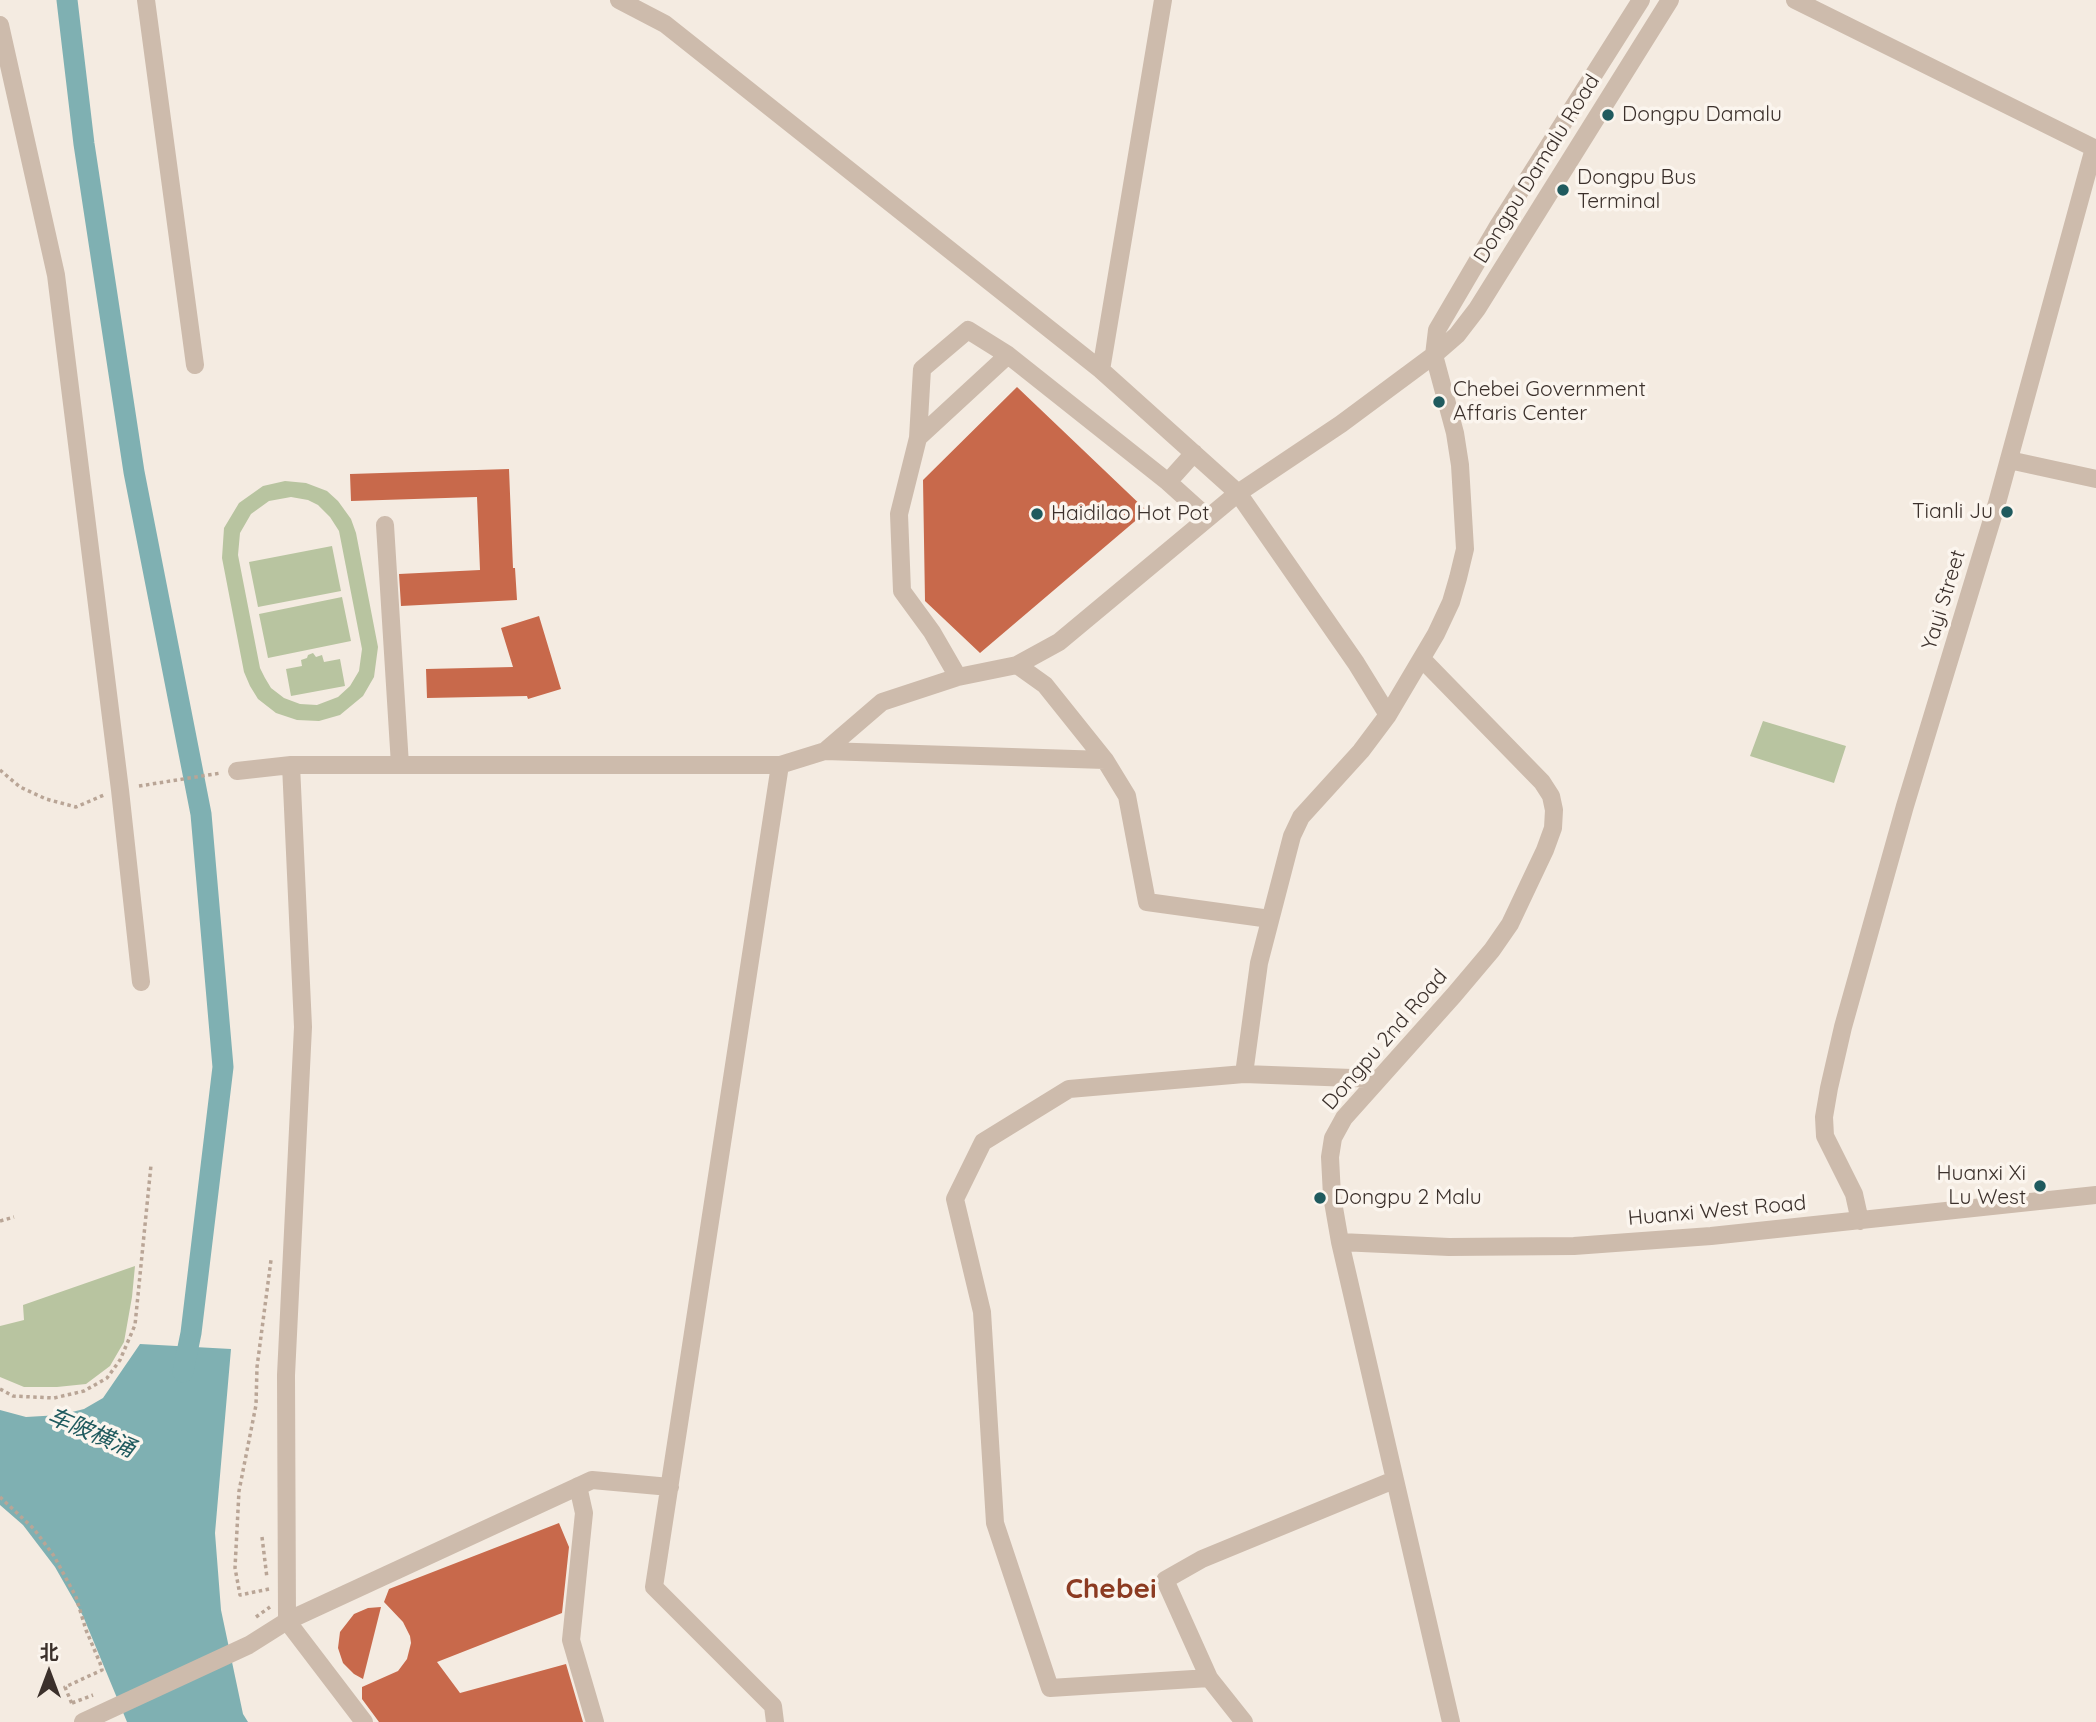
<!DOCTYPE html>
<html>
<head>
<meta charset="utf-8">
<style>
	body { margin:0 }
	#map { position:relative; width:2096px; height:1722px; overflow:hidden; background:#f4ebe1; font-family:Quicksand,"Noto Sans SC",sans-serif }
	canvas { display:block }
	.north { position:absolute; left:14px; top:1638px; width:70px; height:70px; -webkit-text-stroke:5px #fbf5ee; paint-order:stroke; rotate:0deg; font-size:19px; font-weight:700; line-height:28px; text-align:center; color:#3b302b }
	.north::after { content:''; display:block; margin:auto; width:24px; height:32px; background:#3b302b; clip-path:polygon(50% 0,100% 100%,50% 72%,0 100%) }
</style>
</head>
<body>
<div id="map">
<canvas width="2096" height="1722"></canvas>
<div class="north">北</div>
</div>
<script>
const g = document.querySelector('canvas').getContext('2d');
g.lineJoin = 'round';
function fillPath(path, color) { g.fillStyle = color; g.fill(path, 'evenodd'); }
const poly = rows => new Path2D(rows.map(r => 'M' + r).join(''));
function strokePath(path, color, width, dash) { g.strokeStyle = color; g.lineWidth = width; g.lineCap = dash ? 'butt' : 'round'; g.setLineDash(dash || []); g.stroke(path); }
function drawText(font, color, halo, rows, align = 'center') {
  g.font = font + ' Quicksand,"Noto Sans SC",sans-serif'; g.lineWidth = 7; g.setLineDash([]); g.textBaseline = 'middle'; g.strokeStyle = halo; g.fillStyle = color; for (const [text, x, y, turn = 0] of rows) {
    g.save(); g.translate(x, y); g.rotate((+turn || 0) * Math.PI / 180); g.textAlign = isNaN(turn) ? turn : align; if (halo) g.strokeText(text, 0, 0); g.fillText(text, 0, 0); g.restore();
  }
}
fillPath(poly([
	[285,481,306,483,327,491,338,501,351,519,356,533,378,647,374,677,363,696,340,715,319,721,297,720,276,713,258,699,250,686,244,672,222,558,224,528,239,503,263,486],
	[291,497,308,500,318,505,330,517,339,531,362,649,359,671,350,686,338,697,317,705,300,704,284,698,271,688,265,678,260,668,238,555,240,533,251,514,269,501],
	[332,546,341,591,258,607,249,562],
	[342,597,351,641,268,658,259,614],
	[313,653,316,657,322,655,324,662,340,659,345,686,291,696,286,669,302,666,301,660,307,658,308,655],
	[1763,721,1846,746,1834,783,1750,756],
	[135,1266,132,1297,124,1342,110,1366,86,1384,57,1387,24,1387,0,1377,0,1326,24,1320,23,1305]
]), '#b8c4a0');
fillPath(poly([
	[140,1344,231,1349,215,1533,221,1610,243,1714,248,1722,127,1722,83,1616,55,1567,23,1525,0,1505,0,1410,26,1417,60,1415,84,1409,103,1398]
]), '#7fb0b2');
strokePath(poly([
	[67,0,84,144,134,472,201,814,223,1067,191,1333,183,1372]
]), '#7fb0b2', 21);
fillPath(poly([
	[1017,387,1147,511,980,653,925,601,923,480],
	[509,469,513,568,515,568,517,600,401,606,399,574,480,570,477,497,351,501,350,474],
	[539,616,561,689,528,699,527,696,427,698,426,669,513,667,501,628],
	[559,1523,569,1547,562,1613,437,1662,460,1693,566,1664,583,1722,379,1722,362,1699,362,1687,398,1671,407,1659,411,1643,410,1636,403,1622,384,1602,389,1589],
	[381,1607,363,1679,354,1674,343,1663,338,1648,340,1632,354,1614,368,1608]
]), '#c8694b');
strokePath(poly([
	[0,770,20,787,46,799,76,807,104,795],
	[139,786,221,773],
	[0,1221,14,1217],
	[0,1389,13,1396,54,1398,84,1391,107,1378,120,1360,135,1325,151,1165],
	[0,1497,34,1529,54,1556,76,1597,86,1630,100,1663,102,1670,65,1687,72,1704],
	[262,1537,267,1578],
	[269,1589,240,1595,235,1568,239,1491,256,1405,257,1367,271,1260],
	[256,1617,270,1607],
	[72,1703,93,1695]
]), '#b9a596', 3.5, [3.5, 3.5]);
strokePath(poly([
	[146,0,195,365],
	[619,0,665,24,1101,370,1238,493,1356,663,1388,715],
	[1795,0,2094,148,1997,503,1905,806,1843,1027,1829,1088,1824,1117,1825,1136,1854,1194,1860,1221],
	[0,25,56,275,120,790,141,982],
	[1101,370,1163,0],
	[918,438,922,369,968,330,1008,355],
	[2009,460,2096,479],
	[1168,482,1208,518],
	[385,525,400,765],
	[1422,659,1542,782,1551,796,1554,810,1553,828,1545,850,1510,924,1492,950,1454,995,1344,1118,1333,1138,1330,1157,1332,1196,1340,1242,1451,1722],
	[1017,665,1045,685,1105,760],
	[958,677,932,632,902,591,899,514,918,438,1008,355,1168,482,1194,453],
	[825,751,882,702,958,677,1017,665,1059,642,1238,493,1341,424,1434,355,1457,335,1477,309,1670,0],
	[237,771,291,765,780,765,825,751,1105,760,1127,796,1147,902,1270,919],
	[1244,1074,1259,963,1292,836,1301,817,1361,751,1388,715,1436,634,1451,602,1458,578,1465,549,1460,465,1455,433,1434,355,1437,330,1498,226,1641,0],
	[1340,1242,1449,1247,1574,1246,1711,1236,2096,1195],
	[578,1486,584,1513,571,1640,595,1722],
	[1209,1678,1050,1688,995,1523,982,1312,955,1199,983,1142,1069,1089,1244,1074,1379,1079],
	[83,1722,249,1645,287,1621,286,1375,303,1027,291,765],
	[364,1722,287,1621,592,1480,670,1487],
	[775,1722,773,1706,654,1587,780,765],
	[1244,1722,1209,1678,1165,1580,1202,1559,1394,1480]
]), '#cdbbac', 18);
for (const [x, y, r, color] of [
	[1608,115,7,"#1f5a5e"],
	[1563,190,7,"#1f5a5e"],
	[1439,402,7,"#1f5a5e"],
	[2007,512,7,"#1f5a5e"],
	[1037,514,7,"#1f5a5e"],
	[2040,1186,7,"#1f5a5e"],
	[1320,1198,7,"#1f5a5e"]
]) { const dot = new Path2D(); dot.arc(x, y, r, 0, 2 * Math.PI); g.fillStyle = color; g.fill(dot); strokePath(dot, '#fbf5ee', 2.5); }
drawText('21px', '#3b302b', '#fbf5ee', [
	["Dongpu Damalu",1622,115],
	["Dongpu Bus",1577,178],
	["Terminal",1577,202],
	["Chebei Government",1453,390],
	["Affaris Center",1453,414],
	["Tianli Ju",1993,512,"right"],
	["Haidilao Hot Pot",1051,514],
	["Huanxi Xi",2026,1174,"right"],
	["Lu West",2026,1198,"right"],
	["Dongpu 2 Malu",1334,1198]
], 'left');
drawText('21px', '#3b302b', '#fbf5ee', [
	["Dongpu Damalu Road",1537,169,-58],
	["Yayi Street",1944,600,-73],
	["Dongpu 2nd Road",1385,1040,-49],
	["Huanxi West Road",1717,1211,-5]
]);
drawText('italic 23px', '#1f5a5e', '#fbf5ee', [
	["车陂横涌",91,1433,23]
]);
drawText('bold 28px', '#8c3b22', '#fbf5ee', [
	["Chebei",1111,1590]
]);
</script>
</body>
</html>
